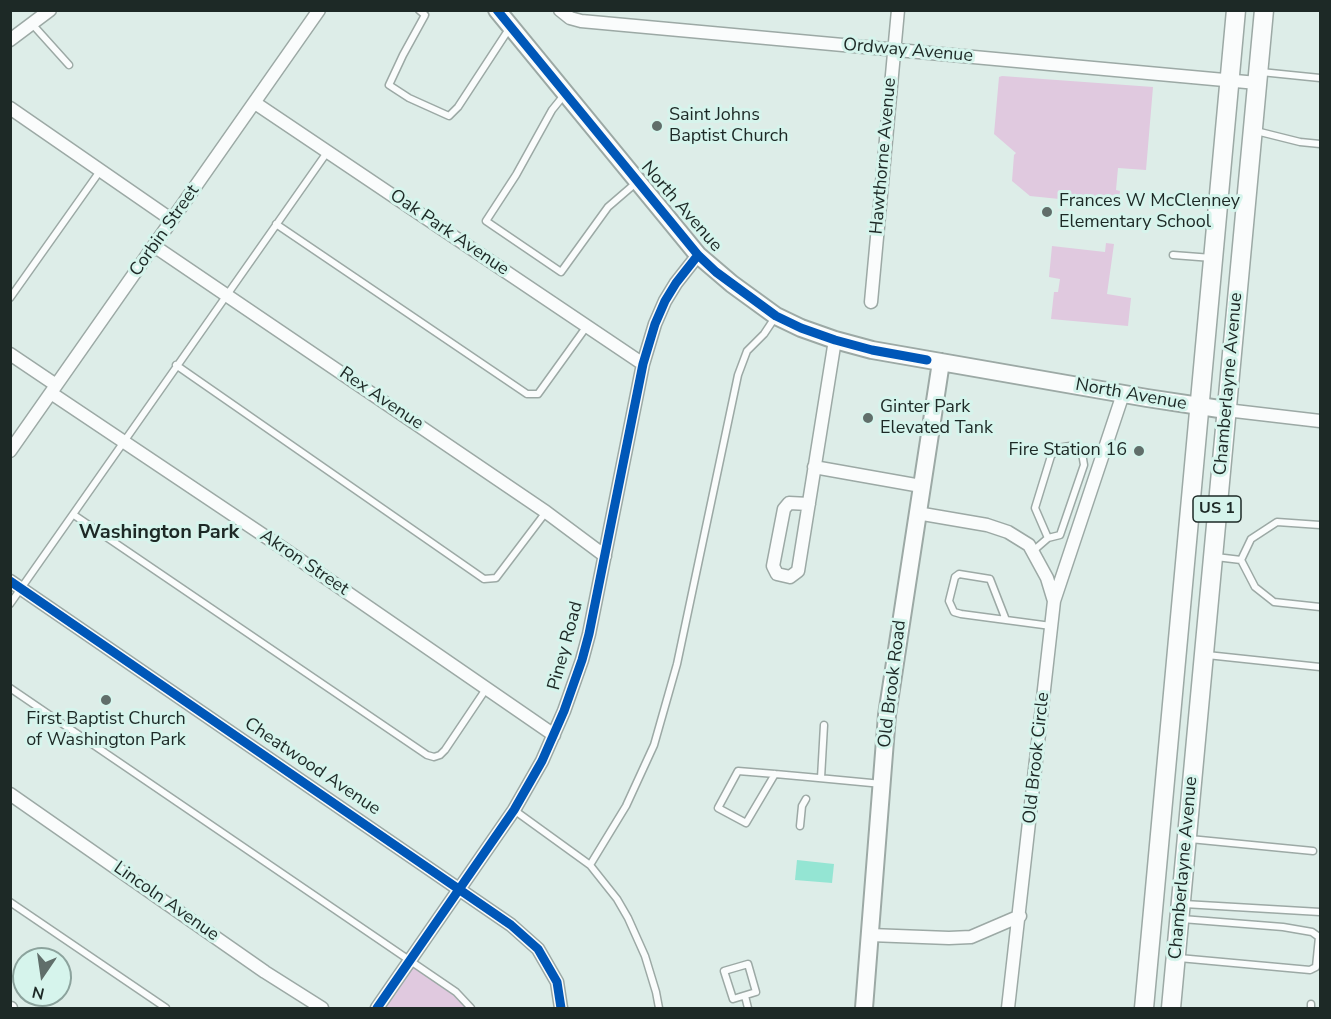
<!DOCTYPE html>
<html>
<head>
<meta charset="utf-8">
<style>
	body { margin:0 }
	#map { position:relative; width:1331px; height:1019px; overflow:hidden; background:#ddede8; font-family:"Nunito Sans",sans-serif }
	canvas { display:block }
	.frame { position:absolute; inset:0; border:12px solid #1d2926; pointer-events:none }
	.north { position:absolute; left:12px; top:947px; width:60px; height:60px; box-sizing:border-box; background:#d6f4ec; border:2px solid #8ca39d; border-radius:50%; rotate:193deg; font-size:16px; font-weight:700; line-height:24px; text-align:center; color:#1d2926 }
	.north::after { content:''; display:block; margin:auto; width:21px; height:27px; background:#606e6a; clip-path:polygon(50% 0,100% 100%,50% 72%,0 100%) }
</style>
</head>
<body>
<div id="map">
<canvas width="1331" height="1019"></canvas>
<div class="frame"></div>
<div class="north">N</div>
</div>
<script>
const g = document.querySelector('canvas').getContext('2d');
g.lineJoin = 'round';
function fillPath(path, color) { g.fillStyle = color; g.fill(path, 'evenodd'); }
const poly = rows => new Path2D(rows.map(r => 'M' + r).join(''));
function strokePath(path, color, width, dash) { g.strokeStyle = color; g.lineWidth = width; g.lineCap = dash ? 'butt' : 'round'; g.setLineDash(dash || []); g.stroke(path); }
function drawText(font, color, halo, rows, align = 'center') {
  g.font = font + ' "Nunito Sans",sans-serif'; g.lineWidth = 6; g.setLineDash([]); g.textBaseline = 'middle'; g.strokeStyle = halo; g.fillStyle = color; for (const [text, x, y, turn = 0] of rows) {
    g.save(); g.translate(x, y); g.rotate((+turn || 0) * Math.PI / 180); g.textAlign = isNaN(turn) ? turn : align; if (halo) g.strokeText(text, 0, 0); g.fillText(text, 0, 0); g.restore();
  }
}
fillPath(poly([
	[1002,76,1153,87,1146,170,1118,168,1116,190,1120,191,1118,205,1030,196,1012,181,1014,155,1016,153,994,134,999,77],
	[1106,243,1114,244,1107,294,1131,298,1128,326,1051,319,1054,292,1058,292,1060,279,1049,277,1052,246,1105,252],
	[411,961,456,992,471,1008,377,1008]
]), '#e0c9df');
fillPath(poly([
	[797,860,834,864,832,883,795,880]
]), '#94e5d3');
const lane = poly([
	[419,10,425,15,403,55,389,85,409,98,449,116,458,107,509,29],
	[33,25,69,65],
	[1261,72,1320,78],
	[565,94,552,110,516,175,486,221,561,272,608,207,637,182],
	[1256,131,1300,142,1320,144],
	[1166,220,1215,225],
	[276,224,527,394,538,394,587,326],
	[1173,255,1212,258],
	[10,298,100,171],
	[176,365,484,579,496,578,546,512],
	[74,515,427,755,434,757,440,755,445,750,486,689],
	[1033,551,1048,538,1060,535,1084,465,1082,453,1070,446,1058,448,1051,456,1035,508,1048,538],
	[1216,557,1241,560,1255,587,1274,602,1320,607],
	[1241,560,1251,539,1277,522,1320,525],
	[10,604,328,151],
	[1006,620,990,579,959,574,955,577,949,601,954,612,961,614,1051,626],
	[1207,655,1320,667],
	[10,688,456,992,471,1008],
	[775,774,746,823,718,808,738,771,775,774,808,777,882,784],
	[821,778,824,725],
	[514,810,590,865,617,899,628,918,645,956,656,992,659,1008],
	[800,826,802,806,806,799],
	[1190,839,1313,851],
	[590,865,626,806,654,745,677,664,738,375,747,351,764,334,776,316],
	[10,902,166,1008],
	[1184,904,1320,912],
	[1179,958,1310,970,1316,967,1319,937,1312,932,1283,927,1182,919],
	[748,964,756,992,733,999,724,971,748,964],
	[745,996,748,1008],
	[1311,1008,1311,1004]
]);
const street = poly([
	[560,10,570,18,581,21,1257,83],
	[10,40,50,10],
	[255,103,643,364],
	[10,108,172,220],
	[154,246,546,512,605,556],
	[871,302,898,10],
	[10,354,56,385],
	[51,393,284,549,554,735],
	[1226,410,1320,421],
	[10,451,319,10],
	[814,467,921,486],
	[809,504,789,503,784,509,773,566,777,574,790,577,798,571,835,340],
	[917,513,987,525,1008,532,1029,545,1047,578,1054,601,1008,1008],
	[10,581,511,925,538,949,557,982,561,1008],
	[1054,601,1123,394],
	[10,794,265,972,322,1008],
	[870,935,949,938,971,937,1020,916],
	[10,1008,11,1008],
	[377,1008,514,810,542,761,564,711,582,660,589,634,643,364,655,324,665,301,676,283,698,255]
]);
const secondary = poly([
	[497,10,698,255,732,284,776,316,801,328,835,340,872,350,1147,398,1226,410],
	[864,1008,887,715,941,362]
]);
const primary = poly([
	[1144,1008,1236,10],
	[1171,1008,1264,10]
]);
strokePath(lane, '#9ca9a5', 9);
strokePath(street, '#9ca9a5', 15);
strokePath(secondary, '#9ca9a5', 20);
strokePath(primary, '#9ca9a5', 21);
strokePath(lane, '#fafcfc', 6);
strokePath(street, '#fafcfc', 12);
strokePath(secondary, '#fafcfc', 16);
strokePath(primary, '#fafcfc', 18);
strokePath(poly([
	[497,10,698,255,716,272,776,316,801,328,835,340,872,350,927,360],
	[10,581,511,925,538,949,557,982,561,1008],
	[377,1008,514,810,542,761,564,711,582,660,589,634,643,364,655,324,665,301,676,283,698,255]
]), '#0057b8', 9);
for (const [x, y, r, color] of [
	[657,126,6,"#606e6a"],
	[1047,212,6,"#606e6a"],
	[868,418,6,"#606e6a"],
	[1139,451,6,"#606e6a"],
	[106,700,6,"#606e6a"]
]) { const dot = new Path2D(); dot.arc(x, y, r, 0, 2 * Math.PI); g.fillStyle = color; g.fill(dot); strokePath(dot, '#d6f4ec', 2); }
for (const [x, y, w] of [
	[1217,509,48]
]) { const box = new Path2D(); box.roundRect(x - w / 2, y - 13, w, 26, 4.5); g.fillStyle = '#d6f4ec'; g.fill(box); strokePath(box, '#1d2926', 1.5); }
drawText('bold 16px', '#1d2926', null, [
	["US 1",1217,509]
]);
drawText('18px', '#1d2926', '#d6f4ec', [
	["Ordway Avenue",908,51,5],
	["Hawthorne Avenue",884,156,-85],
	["North Avenue",681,207,49],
	["Corbin Street",165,231,-55],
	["Oak Park Avenue",449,233,34],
	["Chamberlayne Avenue",1229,384,-85],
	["North Avenue",1131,395,10],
	["Rex Avenue",381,399,34],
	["Akron Street",304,563,34],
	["Piney Road",566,646,-75],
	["Old Brook Road",893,684,-83],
	["Old Brook Circle",1037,758,-84],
	["Cheatwood Avenue",312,767,34],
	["Chamberlayne Avenue",1184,868,-85],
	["Lincoln Avenue",166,902,35]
]);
drawText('18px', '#1d2926', '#d6f4ec', [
	["Saint Johns",669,116],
	["Baptist Church",669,137],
	["Frances W McClenney",1059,202],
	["Elementary School",1059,223],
	["Ginter Park",880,408],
	["Elevated Tank",880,429],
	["Fire Station 16",1127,451,"right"],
	["First Baptist Church",106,720,"center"],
	["of Washington Park",106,741,"center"]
], 'left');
drawText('bold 20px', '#1d2926', '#d6f4ec', [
	["Washington Park",159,533]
]);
</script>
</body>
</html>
